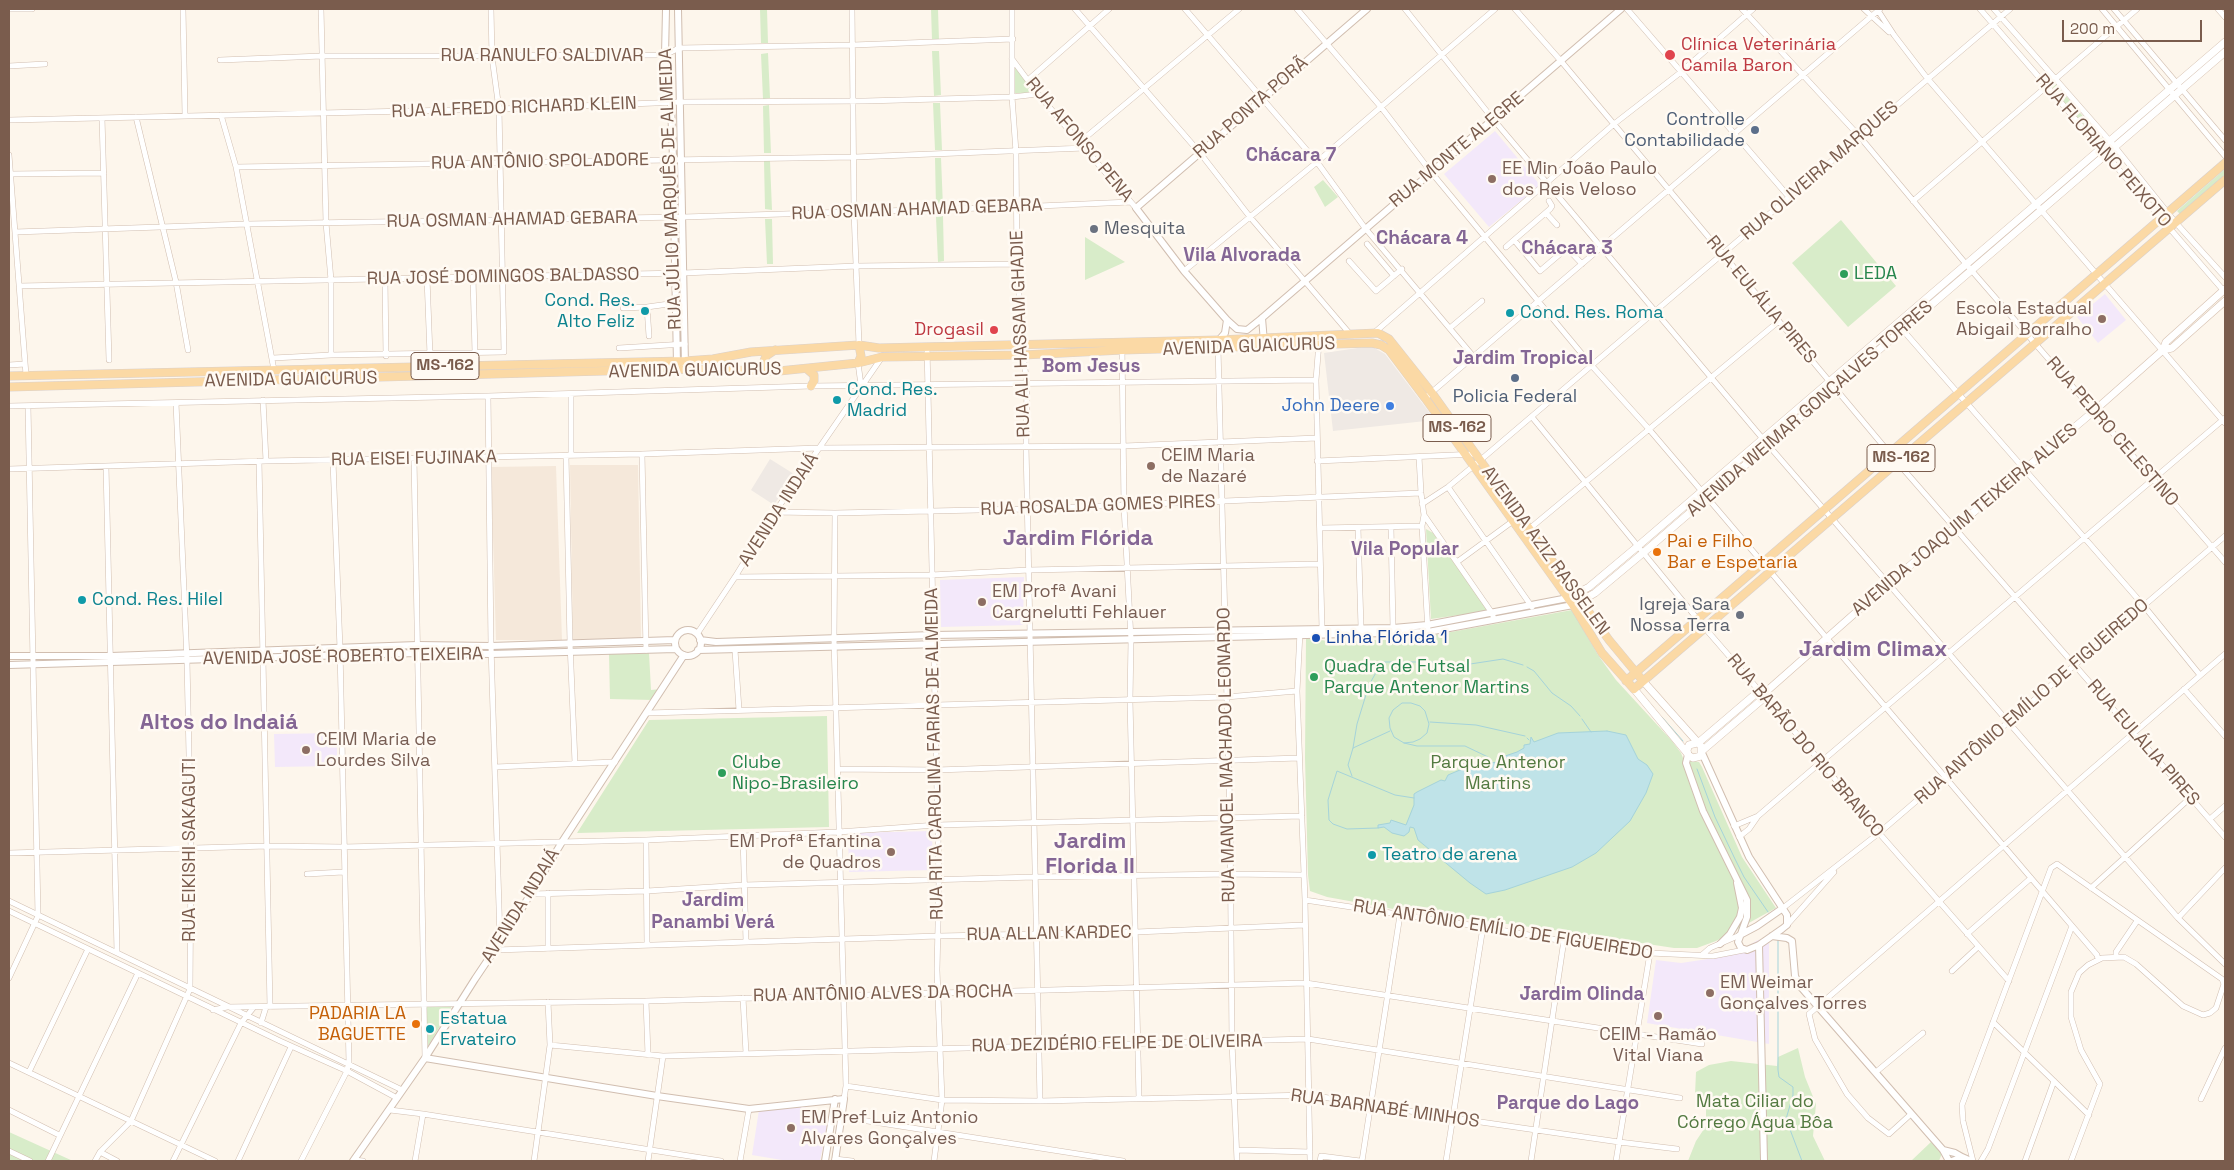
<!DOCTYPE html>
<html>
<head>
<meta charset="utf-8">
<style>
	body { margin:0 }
	#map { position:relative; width:2234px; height:1170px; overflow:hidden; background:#fdf6ec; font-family:"Space Grotesk",sans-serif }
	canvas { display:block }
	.frame { position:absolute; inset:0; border:10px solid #7a5c4d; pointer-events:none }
	.scale { position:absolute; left:2062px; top:20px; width:140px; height:22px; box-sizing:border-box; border:2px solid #7a5c4d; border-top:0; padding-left:6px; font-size:15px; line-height:18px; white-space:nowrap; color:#7a5c4d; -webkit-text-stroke:4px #fffaf3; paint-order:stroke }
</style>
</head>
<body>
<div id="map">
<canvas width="2234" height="1170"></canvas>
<div class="frame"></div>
<div class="scale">200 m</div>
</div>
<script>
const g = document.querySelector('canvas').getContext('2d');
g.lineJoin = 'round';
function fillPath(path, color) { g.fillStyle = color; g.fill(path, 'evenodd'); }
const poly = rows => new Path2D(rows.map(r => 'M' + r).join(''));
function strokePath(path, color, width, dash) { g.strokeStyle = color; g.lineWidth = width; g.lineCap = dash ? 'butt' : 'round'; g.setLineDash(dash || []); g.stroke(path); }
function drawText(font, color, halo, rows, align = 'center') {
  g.font = font + ' "Space Grotesk",sans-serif'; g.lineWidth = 5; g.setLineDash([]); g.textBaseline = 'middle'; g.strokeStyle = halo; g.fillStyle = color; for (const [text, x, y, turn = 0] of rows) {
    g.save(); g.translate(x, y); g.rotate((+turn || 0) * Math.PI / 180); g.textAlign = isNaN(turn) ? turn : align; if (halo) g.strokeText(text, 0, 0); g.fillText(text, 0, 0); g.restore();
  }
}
fillPath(poly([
	[570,465,638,465,641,638,573,640],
	[556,466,562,640,496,640,491,467]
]), '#f5e8da');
fillPath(poly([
	[1371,346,1385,354,1435,420,1333,431,1324,353],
	[770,459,794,474,774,505,751,490]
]), '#efe9e4');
fillPath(poly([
	[1495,131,1540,185,1489,227,1444,174],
	[2105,294,2126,320,2098,343,2077,317],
	[1024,577,1023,625,941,627,940,580],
	[337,733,337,766,275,767,274,734],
	[932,831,933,870,849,872,848,833],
	[1769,938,1769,1044,1647,1023,1656,960,1681,963,1721,957,1742,949,1758,940],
	[806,1106,806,1115,828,1119,820,1161,788,1161,752,1155,759,1110]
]), '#f3e8fa');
fillPath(poly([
	[760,9,767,9,768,43,761,43],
	[931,9,938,9,939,40,932,40],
	[932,51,939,51,941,95,934,96],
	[768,53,770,98,763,99,761,54],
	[1013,63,1035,93,1013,93],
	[2056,84,2102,139,2098,142,2052,88],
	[933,103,940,103,942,150,935,150],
	[769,105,771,153,764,153,763,106],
	[935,158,941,158,943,207,936,206],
	[764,161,770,161,772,210,765,209],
	[2225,169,2225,175,2180,214,2177,211],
	[1323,180,1338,197,1325,207,1314,187],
	[943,216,944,261,938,262,936,217],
	[765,219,772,219,773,264,767,264],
	[1841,220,1896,286,1848,327,1792,263],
	[1085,237,1125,262,1085,280],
	[1426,529,1433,533,1488,611,1431,619],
	[1572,610,1598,655,1616,680,1672,741,1681,753,1685,763,1689,760,1699,762,1702,767,1742,857,1776,908,1716,941,1697,948,1674,948,1569,932,1399,910,1327,897,1310,891,1308,875,1305,758,1306,638,1335,642,1418,638],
	[649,653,651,690,661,689,653,700,610,699,609,654],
	[827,716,829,827,577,833,649,720],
	[426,1005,452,1006,428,1046],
	[1798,1048,1805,1077,1816,1104,1813,1136,1825,1161,1688,1161,1696,1141,1706,1126,1706,1099,1695,1095,1696,1072,1709,1065,1731,1061,1777,1066,1778,1057],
	[9,1132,73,1161,9,1161],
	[1931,1142,1942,1153,1939,1161,1911,1161]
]), '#d8ecc9');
const water = poly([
	[1607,731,1626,735,1638,759,1647,765,1653,774,1646,793,1630,821,1596,853,1572,867,1505,890,1486,894,1470,883,1418,840,1414,828,1410,827,1409,832,1404,836,1392,833,1384,827,1378,828,1378,825,1390,823,1391,820,1406,825,1414,805,1414,794,1417,792,1441,780,1445,781,1448,775,1467,767,1503,761,1505,756,1517,752,1524,748,1524,745,1530,744,1531,737,1534,742,1558,733,1607,731]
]);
fillPath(water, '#bfe3e8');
strokePath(water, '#a5d3da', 1);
strokePath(poly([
	[1527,667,1534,671,1552,693,1571,706,1580,716],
	[1662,717,1683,741],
	[1582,719,1591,732],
	[1430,722,1476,725,1525,736],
	[1527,738,1529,740],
	[1404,743,1413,742,1420,739,1427,733,1429,724,1425,711,1420,706,1411,703,1402,703,1393,710,1389,718,1390,728,1394,737,1404,743,1417,746,1465,746,1488,757,1490,764],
	[1353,748,1357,724,1369,685,1378,669,1384,662,1431,662,1457,666,1503,659,1523,665],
	[1697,769,1715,817,1735,859,1744,877,1768,912],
	[1352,776,1348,765,1353,748,1390,731],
	[1378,828,1347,829,1333,824,1329,820,1328,800,1337,771,1395,795,1414,798],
	[1778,939,1778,1070,1779,1077,1793,1087,1793,1095,1786,1119,1802,1161]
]), '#a5d3da', 1);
const minor = poly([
	[9,9,32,9],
	[183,9,185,115],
	[321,9,326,223,331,280,331,355],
	[852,9,854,211,859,345],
	[1012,9,1012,97,1016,152,1017,264,1023,355,1027,383,1026,446,1040,1101],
	[1075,9,1200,153,1250,217,1350,334],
	[1185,9,1317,162,1365,228,1473,356],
	[1297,9,1381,107,1431,172,1592,366,1648,428,2031,878,2097,955,2098,959],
	[1405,9,1493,119,1763,439,2178,918,2225,964],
	[1515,9,1561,61,1897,462,2225,837],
	[1627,9,1789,197],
	[1742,9,1860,137,1966,264,2225,562],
	[1864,9,1889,32],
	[1877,9,1894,35,1927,78,2225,423],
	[1980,9,2223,290],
	[1994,9,2116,148,2176,223,2225,277],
	[2102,9,2225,156],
	[2114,9,2225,140],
	[2218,9,2225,17],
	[1012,59,1038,94,1136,208],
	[220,60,322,56,665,55,679,48,853,45,1013,39],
	[9,66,45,64],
	[1028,80,1109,9],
	[221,115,236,167,274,370],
	[136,117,176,282,188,350],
	[102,118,109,360],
	[9,120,499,109,681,102,865,101,1012,97,1038,94],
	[1080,142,1239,9],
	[9,155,26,375],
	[236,167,855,157,1085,148],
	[10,174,104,173],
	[1549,201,1552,206,1550,209,1514,240,1540,271,1567,248,1582,264],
	[1913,201,2137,9],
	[1546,213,1557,225],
	[15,232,247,224,683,217,1016,207,1130,202],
	[1367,244,1394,276],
	[1506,247,1514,240],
	[1349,261,1376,291,1402,269],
	[1184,271,1317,162,1495,9],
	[473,277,475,353],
	[427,278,430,355],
	[385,279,386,356],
	[19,286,683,273,857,266,1017,264],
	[647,307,649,336],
	[623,308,647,307,676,303],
	[1450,328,1482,301],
	[1901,328,2144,606,2200,675],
	[1374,333,1614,124,1681,72,1753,9],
	[1319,342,1316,380,1322,629],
	[927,347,939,880,937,970,942,1100,934,1161],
	[1122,347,1124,506,1131,640,1130,700,1139,1099],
	[619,348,685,344],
	[1218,348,1230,819,1232,1042,1237,1161],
	[273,358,331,355,504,352,499,109,492,57,491,9],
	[858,363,861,385],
	[9,365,25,364],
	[571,394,571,455],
	[488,396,491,646,500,940],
	[1425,398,1880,9],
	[263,400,266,461],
	[9,406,488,396,811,386,1316,380],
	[1532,417,1704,627,1821,762,1879,833,2009,981],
	[642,454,646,650],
	[566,456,570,643,575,763],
	[1419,457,1421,493,1424,515,1422,526,1428,632],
	[414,458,425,1058],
	[259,461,270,1007],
	[1317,461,1476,454],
	[106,466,117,952],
	[9,469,266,461,642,454,819,448,1124,446,1317,438],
	[1448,487,1532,607],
	[1422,504,1448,487,1477,463,2010,9],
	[775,512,835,513,1027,509,1421,493],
	[835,513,834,639,846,1086,844,1099],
	[1424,515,1492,613,1494,619],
	[1391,527,1393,628],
	[1321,528,1422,526],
	[1358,528,1361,627],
	[1528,530,1779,321],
	[1457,562,1513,521],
	[735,577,931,575,1029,570,1320,564],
	[1300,632,1297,691,1305,900,1310,1161],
	[697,634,735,577,775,512,882,357],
	[735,650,739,710],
	[2184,689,2225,736],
	[647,713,1226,697,1297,691],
	[495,767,615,762],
	[838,769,936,770,1299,758],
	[2210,819,2225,806],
	[1734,826,1758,816],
	[743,836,746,942],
	[1739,837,1749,829,1758,816,1821,762,2225,418],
	[646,840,647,945],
	[9,853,268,846,343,847,646,840,838,832,937,825,1302,816],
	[307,874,343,872],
	[2091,888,2190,798],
	[531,894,647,891,744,885,1035,877,1230,874,1303,875],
	[1305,900,1483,927,1581,944,1650,953,1713,956,1744,950],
	[9,901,402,1090],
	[1783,908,1879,833,2225,536],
	[9,911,280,1041,347,1071,397,1098],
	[2178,918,2225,868],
	[1787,925,1834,872],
	[1967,934,2031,878],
	[1566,940,1572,938,1582,939,1597,944],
	[548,949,548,893],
	[495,950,939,936,1136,932,1304,925],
	[1702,955,1710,948,1740,935],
	[2116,956,2116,952,2137,921],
	[1952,971,1978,947],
	[9,978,38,916,28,406],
	[743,998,746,1053],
	[646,1001,648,1055],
	[213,1010,227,1007,646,1001,1306,983,1702,1044],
	[1993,1022,2089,1115],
	[261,1023,266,1007],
	[550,1045,663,1056,1308,1039,1680,1098],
	[9,1063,215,1161],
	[29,1072,88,949],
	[1876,1072,1923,1033],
	[846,1086,942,1100,1040,1101,1310,1095,1453,1118,1619,1142,1677,1149],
	[2201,1099,2225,1048],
	[9,1110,59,1135],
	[390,1110,423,1114,721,1161],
	[1911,1114,1889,1134,1868,1118,1847,1094,1815,1039,1809,1014,2225,654],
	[842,1117,1123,1161],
	[1238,1150,1310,1152],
	[9,1151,30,1161],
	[100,1152,117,1161],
	[835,1159,852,1161],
	[354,1160,363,1161],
	[48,1161,138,973],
	[95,1161,100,1152,131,1121,190,989,191,848,187,661,176,403],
	[173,1161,241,1023,254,1007],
	[238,1161,291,1047],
	[301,1161,347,1071,349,1063,340,649,333,461],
	[415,1161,423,1114],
	[534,1161,550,1045,548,1002],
	[648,1161,663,1056],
	[740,1161,749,1109],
	[1320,1161,1321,1156,1360,1161],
	[1362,1161,1400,915],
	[1446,1161,1483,927],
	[1531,1161,1564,940],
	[1616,1161,1650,953],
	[1973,1161,1963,1121,1962,1105,2051,868,2057,864,2222,979,2224,984,2216,1008,2210,1013,2203,1015,2183,1006,2136,964,2124,957,2102,958,2088,965,2079,973,2071,992,2071,1017,2081,1050,2100,1084,2071,1161],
	[1981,1161,1988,1149,2072,926],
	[2025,1161,2054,1081]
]);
const tertiary = poly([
	[666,9,665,55,671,104,673,159,677,364],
	[678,9,685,365],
	[1367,9,1136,208,1184,271,1227,320,1237,329,1247,330,1262,318,1621,9],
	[1262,318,1264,342],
	[1219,340,1225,333,1227,320],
	'675 643a13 13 0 1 1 26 0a13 13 0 1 1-26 0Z',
	[700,640,716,642,933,635,1393,628,1427,625,1568,598],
	[698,650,1428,632,1573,605],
	[9,656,111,656,417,645,491,646,675,640],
	[9,665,417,653,491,654,676,649],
	[1688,755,1686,763,1703,811,1747,900,1747,917,1738,942,1741,948,1747,950,1759,945,1782,929,1787,925,1787,915,1749,857,1702,753],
	[1740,935,1757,926,1783,908],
	[1772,936,1787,938,1792,941,1795,976,1800,986,1943,1150,1949,1161],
	[1720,944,1730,934,1740,917,1742,908,1737,883],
	[1759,945,1764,1161],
	[425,1058,657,1096,749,1109,844,1099,835,1161],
	[1943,1150,1955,1153,1962,1157],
	[353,1161,425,1058,475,979,516,918,562,842,684,655],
	[825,1161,835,1099],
	[1952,1161,1962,1157,1971,1161]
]);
const secondary = poly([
	[2163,350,2172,348,2225,301],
	[1568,598,1589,587,1638,546,2225,42],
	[1576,604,1595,593,1643,553,2225,52],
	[1643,681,1701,746,1701,756,1693,758,1688,755,1687,750,1689,745,1697,743],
	[1634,689,1687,753],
	[1698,743,1759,691,1768,690],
	[1703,750,1765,697,1768,690,1888,584,2094,411,2163,350,2166,342,2225,289]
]);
const primary = poly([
	[775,350,766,356,764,361,770,368,775,370],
	[858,363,861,356,859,345],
	[807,369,814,375,814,381,811,386],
	[9,376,685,361,713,359,751,352,859,345,879,348,1219,340,1378,333,1389,339,1432,393,1609,640,1643,681],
	[9,387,677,369,779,371,858,363,882,357,1023,355,1122,350,1372,343,1381,345,1389,350,1425,398,1573,605,1602,653,1634,689,2225,180],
	[1626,681,2225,163]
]);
strokePath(minor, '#d1beb0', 6);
strokePath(tertiary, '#d1beb0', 8);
strokePath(secondary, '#d6c0b0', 8);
strokePath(primary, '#dad1cd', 9);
strokePath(minor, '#fff', 5);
strokePath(tertiary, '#fff', 6);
strokePath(secondary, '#fff', 7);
strokePath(primary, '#fbd9a5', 8);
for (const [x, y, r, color] of [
	[1670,55,6,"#e0444e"],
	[1755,130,5,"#5c6f8a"],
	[1492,179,5,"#8d6e63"],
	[1094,229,5,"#6b7280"],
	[1844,274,5,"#2e9e5b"],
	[645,311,5,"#0f9aa8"],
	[1510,313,5,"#0f9aa8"],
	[2102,319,5,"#8d6e63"],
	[994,330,5,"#e0444e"],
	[1515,378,5,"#5c6f8a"],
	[837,400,5,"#0f9aa8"],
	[1390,406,5,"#3f7fe0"],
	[1151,466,5,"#8d6e63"],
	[1657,552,5,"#e8710a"],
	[82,600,5,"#0f9aa8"],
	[982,602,5,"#8d6e63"],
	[1740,615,5,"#6b7280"],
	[1316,638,5,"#1a4fb4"],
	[1314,677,5,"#2e9e5b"],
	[306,750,5,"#8d6e63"],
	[722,773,5,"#2e9e5b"],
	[891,852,5,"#8d6e63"],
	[1372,855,5,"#0f9aa8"],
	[1710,993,5,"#8d6e63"],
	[1658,1016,5,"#8d6e63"],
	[416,1024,5,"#e8710a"],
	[430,1029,5,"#0f9aa8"],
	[791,1128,5,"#8d6e63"]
]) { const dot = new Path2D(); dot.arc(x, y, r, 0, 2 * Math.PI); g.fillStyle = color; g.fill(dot); strokePath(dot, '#fffaf3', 2); }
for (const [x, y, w] of [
	[445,366,68],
	[1457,428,68],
	[1901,458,68]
]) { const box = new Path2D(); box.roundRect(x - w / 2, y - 13.5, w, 27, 4); g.fillStyle = '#fffaf3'; g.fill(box); strokePath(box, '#7a5c4d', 1); }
drawText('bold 16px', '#7a5c4d', null, [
	["MS-162",445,366],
	["MS-162",1457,428],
	["MS-162",1901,458]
]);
drawText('18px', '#be3a42', '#fffaf3', [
	["Clínica Veterinária",1681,45],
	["Camila Baron",1681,66],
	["Drogasil",984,330,"right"]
], 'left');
drawText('18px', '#7a5c4d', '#fffaf3', [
	["RUA RANULFO SALDIVAR",542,56],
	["RUA ALFREDO RICHARD KLEIN",514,108,-2],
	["RUA PONTA PORÃ",1251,108,-41],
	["RUA AFONSO PENA",1079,140,50],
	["RUA MONTE ALEGRE",1457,150,-40],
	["RUA FLORIANO PEIXOTO",2103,151,49],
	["RUA ANTÔNIO SPOLADORE",540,162,-1],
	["RUA OLIVEIRA MARQUES",1820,171,-41],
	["RUA JÚLIO MARQUÊS DE ALMEIDA",671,189,-92],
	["RUA OSMAN AHAMAD GEBARA",917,210,-2],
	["RUA OSMAN AHAMAD GEBARA",512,220,-1],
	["RUA JOSÉ DOMINGOS BALDASSO",503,277,-1],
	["RUA EULÁLIA PIRES",1761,300,50],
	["RUA ALI HASSAM GHADIE",1021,334,-92],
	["AVENIDA GUAICURUS",1249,347,-2],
	["AVENIDA GUAICURUS",695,371,-1],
	["AVENIDA GUAICURUS",291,380,-1],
	["AVENIDA WEIMAR GONÇALVES TORRES",1810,409,-41],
	["RUA PEDRO CELESTINO",2112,432,49],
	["RUA EISEI FUJINAKA",414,459,-1],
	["RUA ROSALDA GOMES PIRES",1098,506,-2],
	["AVENIDA INDAIÁ",779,510,-57],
	["AVENIDA JOAQUIM TEIXEIRA ALVES",1965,520,-40],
	["AVENIDA AZIZ RASSELEN",1545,551,54],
	["AVENIDA JOSÉ ROBERTO TEIXEIRA",343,657,-1],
	["RUA ANTÔNIO EMÍLIO DE FIGUEIREDO",2032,702,-41],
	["RUA EULÁLIA PIRES",2143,743,49],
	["RUA BARÃO DO RIO BRANCO",1805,746,50],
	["RUA RITA CAROLINA FARIAS DE ALMEIDA",935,754,-91],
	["RUA MANOEL MACHADO LEONARDO",1227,755,-91],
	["RUA EIKISHI SAKAGUTI",190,850,-90],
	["AVENIDA INDAIÁ",521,906,-58],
	["RUA ANTÔNIO EMÍLIO DE FIGUEIREDO",1503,930,9],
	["RUA ALLAN KARDEC",1049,934,-1],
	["RUA ANTÔNIO ALVES DA ROCHA",883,994,-1],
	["RUA DEZIDÉRIO FELIPE DE OLIVEIRA",1117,1044,-1],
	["RUA BARNABÉ MINHOS",1385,1109,8]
]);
drawText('18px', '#4e5e75', '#fffaf3', [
	["Controlle",1745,120],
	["Contabilidade",1745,141],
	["Policia Federal",1515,397,"center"]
], 'right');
drawText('18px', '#785e54', '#fffaf3', [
	["EE Min João Paulo",1502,169],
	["dos Reis Veloso",1502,190],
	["Escola Estadual",2092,309,"right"],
	["Abigail Borralho",2092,330,"right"],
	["CEIM Maria",1161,456],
	["de Nazaré",1161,477],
	["EM Profª Avani",992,592],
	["Cargnelutti Fehlauer",992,613],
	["CEIM Maria de",316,740],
	["Lourdes Silva",316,761],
	["EM Profª Efantina",881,842,"right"],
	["de Quadros",881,863,"right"],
	["EM Weimar",1720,983],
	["Gonçalves Torres",1720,1004],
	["CEIM - Ramão",1658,1035,"center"],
	["Vital Viana",1658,1056,"center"],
	["EM Pref Luiz Antonio",801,1118],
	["Alvares Gonçalves",801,1139]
], 'left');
drawText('18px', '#5b616d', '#fffaf3', [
	["Mesquita",1104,229],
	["Igreja Sara",1730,605,"right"],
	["Nossa Terra",1730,626,"right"]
], 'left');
drawText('18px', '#27864d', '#fffaf3', [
	["LEDA",1854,274],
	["Quadra de Futsal",1324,667],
	["Parque Antenor Martins",1324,688],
	["Clube",732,763],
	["Nipo-Brasileiro",732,784]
], 'left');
drawText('18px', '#0d838f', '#fffaf3', [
	["Cond. Res.",635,301,"right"],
	["Alto Feliz",635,322,"right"],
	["Cond. Res. Roma",1520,313],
	["Cond. Res.",847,390],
	["Madrid",847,411],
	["Cond. Res. Hilel",92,600],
	["Teatro de arena",1382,855],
	["Estatua",440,1019],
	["Ervateiro",440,1040]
], 'left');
drawText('18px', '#366cbe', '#fffaf3', [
	["John Deere",1380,406]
], 'right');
drawText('18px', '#c56008', '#fffaf3', [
	["Pai e Filho",1667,542],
	["Bar e Espetaria",1667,563],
	["PADARIA LA",406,1014,"right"],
	["BAGUETTE",406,1035,"right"]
], 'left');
drawText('18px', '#164399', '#fffaf3', [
	["Linha Flórida 1",1326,638]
], 'left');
drawText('18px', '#537a41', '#fffaf3', [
	["Parque Antenor",1498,763],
	["Martins",1498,784],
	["Mata Ciliar do",1755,1102],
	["Córrego Água Bôa",1755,1123]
]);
drawText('bold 19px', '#846695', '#fffaf3', [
	["Chácara 7",1291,156],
	["Chácara 4",1422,239],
	["Chácara 3",1567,249],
	["Vila Alvorada",1242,256],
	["Jardim Tropical",1523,359],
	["Bom Jesus",1091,367],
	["Vila Popular",1405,550],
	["Jardim",713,901],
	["Panambi Verá",713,923],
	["Jardim Olinda",1582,995],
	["Parque do Lago",1568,1104]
]);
drawText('bold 22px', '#846695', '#fffaf3', [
	["Jardim Flórida",1078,539],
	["Jardim Climax",1873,650],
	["Altos do Indaiá",219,723],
	["Jardim",1090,842],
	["Florida II",1090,867]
]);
</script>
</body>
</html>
